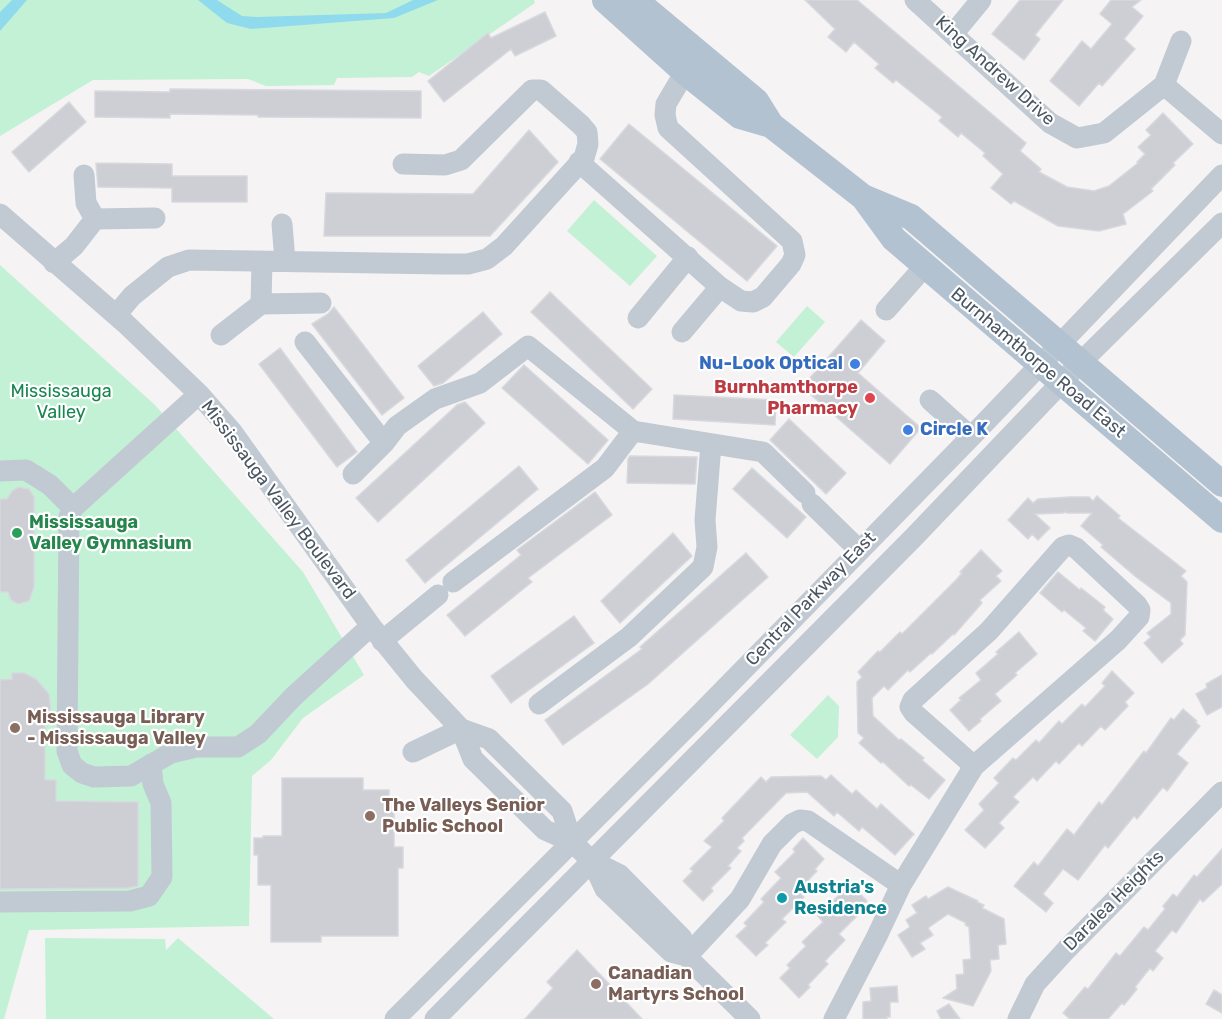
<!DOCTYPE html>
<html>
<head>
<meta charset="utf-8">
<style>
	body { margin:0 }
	canvas { display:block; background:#f5f3f3 }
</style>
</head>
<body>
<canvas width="1222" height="1019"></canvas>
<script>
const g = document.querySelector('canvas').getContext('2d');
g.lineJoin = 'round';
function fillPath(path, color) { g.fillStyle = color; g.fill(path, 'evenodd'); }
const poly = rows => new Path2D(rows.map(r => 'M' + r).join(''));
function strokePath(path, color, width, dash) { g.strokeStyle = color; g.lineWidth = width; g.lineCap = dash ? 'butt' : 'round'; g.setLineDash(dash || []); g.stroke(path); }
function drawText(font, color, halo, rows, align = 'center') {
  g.font = font + ' Rubik,sans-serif'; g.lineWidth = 4.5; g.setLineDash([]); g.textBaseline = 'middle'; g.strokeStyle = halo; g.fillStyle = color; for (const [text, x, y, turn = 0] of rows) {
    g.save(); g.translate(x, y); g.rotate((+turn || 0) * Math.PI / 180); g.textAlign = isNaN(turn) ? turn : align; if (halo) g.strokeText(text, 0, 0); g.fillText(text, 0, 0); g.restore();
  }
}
fillPath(poly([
	[0,0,534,0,535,3,429,76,419,72,412,77,337,78,334,85,266,86,248,79,93,80,0,136],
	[594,200,657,256,630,286,567,231],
	[0,265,155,405,303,572,364,675,303,718,271,760,252,776,249,926,29,930,4,1019,0,1019],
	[807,306,825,322,794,357,776,342],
	[828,695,839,706,838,737,817,759,790,735],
	[45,938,165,939,166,950,178,938,274,1019,46,1019]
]), '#c3f1d5');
fillPath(poly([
	[12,0,27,0,0,31,0,12],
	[198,0,217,0,242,16,257,17,386,13,413,0,438,0,394,18,251,29,227,23]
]), '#90daee');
const building = poly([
	[805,0,857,0,1026,143,1020,151,1041,169,1039,172,1067,187,1094,191,1109,186,1138,163,1137,162,1145,154,1138,147,1151,135,1146,130,1163,113,1193,144,1173,163,1175,165,1151,189,1153,191,1123,214,1126,224,1099,231,1058,226,1014,201,1011,204,991,188,1003,174,983,156,985,153,961,133,958,137,939,121,942,117,896,80,893,83,875,68,879,64,854,42,846,52,828,37,835,29,805,0],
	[1020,0,1063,0,1035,35,1040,39,1024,60,992,34,1020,0],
	[1111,0,1141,0,1132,7,1143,16,1124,39,1135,49,1102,86,1099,83,1079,106,1050,81,1082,41,1091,49,1112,24,1100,14,1111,0],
	[545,12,556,36,515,56,511,49,444,102,428,81,488,33,491,38,545,12],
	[170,89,421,91,421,118,258,117,258,115,170,114,170,118,95,117,95,91,170,92,170,89],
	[69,102,86,122,29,172,12,152,69,102],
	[629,124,777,246,747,281,600,159,629,124],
	[529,130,558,162,490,236,324,236,326,193,473,194,529,130],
	[96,163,172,164,172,176,247,176,247,202,172,202,172,188,98,187,96,163],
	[550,292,652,389,633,409,531,312,550,292],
	[334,307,404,398,382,415,312,324,328,314,334,307],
	[483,312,502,334,443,383,434,386,418,366,483,312],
	[861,320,885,341,858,373,921,428,890,464,802,387,861,320],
	[280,348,357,452,337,467,259,364,280,348],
	[524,365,608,440,588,464,502,388,524,365],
	[674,395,776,400,775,425,673,419,674,395],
	[465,402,485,423,378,522,356,498,457,405,465,402],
	[789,419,846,473,826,494,770,440,789,419],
	[630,456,697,457,695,484,627,483,628,459,630,456],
	[519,466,538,489,425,583,406,560,519,466],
	[752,468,806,517,787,538,733,489,752,468],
	[19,487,29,489,34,497,34,587,29,601,18,604,11,600,8,592,0,592,0,499,7,499,12,491,19,487],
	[595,492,612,515,528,578,532,582,465,636,447,615,521,555,517,550,595,492],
	[1097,496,1120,516,1118,518,1186,571,1181,576,1187,582,1185,635,1180,640,1183,644,1162,663,1144,643,1151,637,1147,633,1171,614,1171,603,1136,577,1101,547,1103,545,1081,526,1092,513,1067,513,1065,512,1063,513,1035,514,1050,528,1038,540,1032,534,1028,539,1008,520,1028,498,1033,503,1038,499,1070,497,1089,497,1093,501,1097,496],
	[673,533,692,556,620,623,601,601,673,533],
	[981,550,1002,571,996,576,1001,581,980,600,982,603,954,635,953,634,932,654,931,653,910,672,908,670,888,690,884,686,872,698,873,716,899,740,901,739,924,758,922,760,945,780,929,799,911,785,909,786,883,762,881,763,859,743,864,738,858,733,857,682,862,677,858,672,878,651,880,652,900,632,902,634,957,579,962,573,960,572,981,550],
	[746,553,768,577,648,684,563,745,545,720,642,649,640,647,746,553],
	[1058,572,1080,590,1081,588,1105,607,1103,610,1113,619,1095,641,1083,631,1086,628,1064,610,1062,612,1040,593,1058,572],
	[574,616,594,643,511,703,491,676,574,616],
	[1019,632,1037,654,1015,673,1017,675,995,694,1001,701,980,719,981,721,969,731,950,710,961,700,959,698,981,680,976,673,998,654,996,652,1019,632],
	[1112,671,1134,693,1125,702,1128,706,1105,730,1101,726,1082,746,1079,743,1059,764,1056,761,1037,781,1033,777,1013,797,1019,802,999,823,1004,828,985,848,965,830,984,810,979,804,999,783,994,778,1013,758,1016,760,1036,740,1039,743,1059,721,1062,724,1082,704,1085,707,1105,686,1102,683,1112,671],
	[12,673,24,673,36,679,49,694,51,713,45,713,45,780,56,780,56,801,138,802,138,886,128,888,0,889,0,680,12,679,12,673],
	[1222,675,1222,707,1207,715,1196,694,1207,688,1206,684,1222,675],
	[1183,709,1197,721,1195,722,1200,726,1177,754,1188,763,1167,791,1163,787,1137,819,1134,816,1108,848,1105,845,1078,880,1063,869,1043,894,1053,903,1046,912,1014,886,1034,862,1038,866,1067,829,1074,835,1099,802,1102,805,1144,751,1146,753,1171,718,1174,720,1183,709],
	[831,775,852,794,856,790,877,809,881,804,914,834,895,855,862,827,859,831,837,812,834,816,807,792,786,793,742,838,744,841,737,848,741,851,728,866,731,868,711,888,713,891,703,901,683,881,693,871,690,869,712,847,704,841,724,821,722,818,761,777,766,782,771,777,821,776,826,780,831,775],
	[282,778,363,778,363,790,389,790,389,799,394,799,394,847,403,847,403,868,398,868,398,936,321,936,321,942,271,942,271,885,258,885,258,855,254,855,254,838,263,838,263,836,282,836,282,778],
	[803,838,824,859,815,869,817,871,798,891,804,897,782,919,786,922,765,943,768,945,756,956,736,936,747,926,744,923,764,902,761,899,781,878,775,872,795,852,793,849,803,838],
	[1222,849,1222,884,1203,902,1200,899,1176,933,1172,930,1155,951,1163,958,1153,971,1150,968,1135,987,1137,989,1124,1005,1122,1003,1108,1019,1070,1019,1063,1013,1085,987,1088,989,1116,953,1120,956,1144,927,1148,930,1165,909,1163,906,1173,894,1177,897,1194,875,1197,877,1222,849],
	[848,881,867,901,857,911,860,913,839,934,845,940,825,961,828,964,808,985,810,987,799,998,780,978,790,968,787,965,806,946,802,942,823,922,818,916,840,894,837,892,848,881],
	[948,887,978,901,977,902,984,905,982,908,1004,919,1006,944,998,945,999,959,990,960,991,971,973,1006,943,998,957,989,956,975,964,974,963,960,971,959,969,927,965,925,966,923,948,914,928,928,933,935,920,943,925,949,912,957,898,935,910,927,906,920,917,913,912,905,926,896,928,899,948,887],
	[577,950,611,986,642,1019,525,1019,553,988,547,982,577,950],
	[897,986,898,1002,890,1002,890,1017,887,1017,887,1019,863,1019,863,1002,871,1001,870,988,897,986],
	[1214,990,1222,995,1222,1013,1206,1004,1214,990],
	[949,1004,960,1019,941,1019,937,1011,949,1004]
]);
fillPath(building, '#cdcfd5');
strokePath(building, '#d7d9de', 1.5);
strokePath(poly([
	[915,0,1050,123,1077,138,1104,133,1164,85,1181,41],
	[953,34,981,0],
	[1164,85,1222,134],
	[579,162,720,287,741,301,753,302,763,297,791,264,795,255,792,241,668,128,665,115,666,104,685,72],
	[84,175,86,203,95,219,155,218],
	[0,214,125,323,199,394,233,433,371,626,414,679,461,729,473,759,545,830,572,842,592,861,620,875,682,938,687,956,691,961,750,1019],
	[282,224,285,261],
	[54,263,74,246,95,219],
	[261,304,262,261],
	[886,310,925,266],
	[116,315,132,296,168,267,189,260,444,264,468,264,487,259,504,246,584,158,588,144,587,132,581,125,541,90,532,90,461,160,445,165,403,164],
	[638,318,688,257],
	[682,332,720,287],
	[221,335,261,304,321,303],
	[305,342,384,443],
	[199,394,73,508,69,517,67,751,72,765,82,773,94,777,131,776,171,753,196,747,238,747,258,734,294,696,371,626],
	[930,400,971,437],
	[0,471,26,470,50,485,73,508],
	[353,474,384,443,397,426,435,399,480,383,528,346,633,431,763,452,805,493],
	[812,504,859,550],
	[453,582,605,468,633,431],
	[382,641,438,595],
	[539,704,629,637,703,567,707,547,705,520,711,444],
	[461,729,489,739,562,811,572,842],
	[413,752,461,729],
	[592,861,605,889,671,952,687,956],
	[0,902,130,901,149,896,162,877,161,803,153,784,151,764],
	[687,956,740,899,772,844,792,824,800,820,808,821,901,885],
	[395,1019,701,713,971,437,1222,175],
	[435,1019,914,537,1081,362,1222,223],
	[834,1019,877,936,901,885,974,766,1118,640,1139,617,1140,610,1137,605,1076,548,1069,545,1063,547,989,631,913,700,910,707,914,713,974,766],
	[1018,1019,1035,984,1067,949,1222,792]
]), '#c1cad2', 21);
strokePath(poly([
	[605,0,685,72,740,116,771,125],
	[635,0,756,101,771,125,863,197,911,217,1222,484],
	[864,198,894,239,1222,520]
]), '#b3c2d1', 26);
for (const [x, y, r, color] of [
	[855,364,6,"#3f7fe0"],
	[870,398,6,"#e0444e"],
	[908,430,6,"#3f7fe0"],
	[17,533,6,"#2e9e5b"],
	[15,728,6,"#8d6e63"],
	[370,816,6,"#8d6e63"],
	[782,898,6,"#0f9aa8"],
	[596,984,6,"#8d6e63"]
]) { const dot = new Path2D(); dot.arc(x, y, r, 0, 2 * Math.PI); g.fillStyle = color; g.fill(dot); strokePath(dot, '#fff', 2); }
drawText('18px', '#4a5661', '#fff', [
	["King Andrew Drive",995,71,42],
	["Burnhamthorpe Road East",1038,363,40],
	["Mississauga Valley Boulevard",278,500,53],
	["Central Parkway East",811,599,-46],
	["Daralea Heights",1114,901,-45]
]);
drawText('bold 18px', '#366cbe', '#fff', [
	["Nu-Look Optical",843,364],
	["Circle K",920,430,"left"]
], 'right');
drawText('bold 18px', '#be3a42', '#fff', [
	["Burnhamthorpe",858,388],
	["Pharmacy",858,409]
], 'right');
drawText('18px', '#17864f', '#fff', [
	["Mississauga",61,392],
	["Valley",61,413]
]);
drawText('bold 18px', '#27864d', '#fff', [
	["Mississauga",29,523],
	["Valley Gymnasium",29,544]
], 'left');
drawText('bold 18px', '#785e54', '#fff', [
	["Mississauga Library",27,718],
	["- Mississauga Valley",27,739],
	["The Valleys Senior",382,806],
	["Public School",382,827],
	["Canadian",608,974],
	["Martyrs School",608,995]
], 'left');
drawText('bold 18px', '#0d838f', '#fff', [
	["Austria's",794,888],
	["Residence",794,909]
], 'left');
</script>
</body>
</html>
